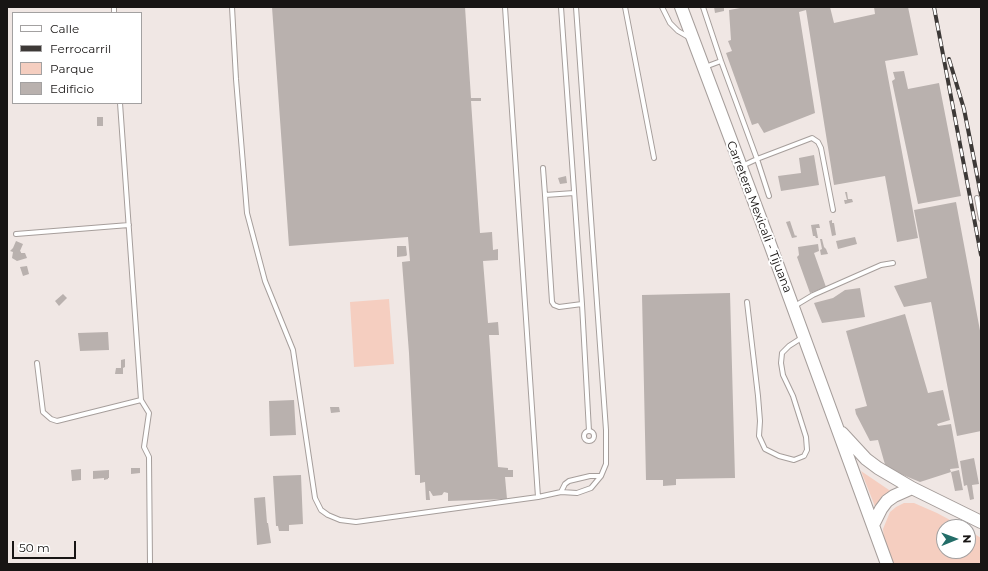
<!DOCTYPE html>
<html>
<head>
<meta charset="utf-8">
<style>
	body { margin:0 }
	#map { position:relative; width:988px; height:571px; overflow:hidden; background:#f0e7e4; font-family:Montserrat,sans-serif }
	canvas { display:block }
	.frame { position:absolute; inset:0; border:8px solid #181514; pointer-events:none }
	.legend { position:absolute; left:12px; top:12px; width:130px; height:92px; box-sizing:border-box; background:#fff; border:1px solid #a3a1a1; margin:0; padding:5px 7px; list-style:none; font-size:12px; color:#181514 }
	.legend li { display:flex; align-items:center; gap:8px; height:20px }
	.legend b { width:20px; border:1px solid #a3a1a1 }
	.north { position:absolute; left:936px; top:519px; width:40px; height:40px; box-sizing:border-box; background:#fff; border:1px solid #a3a1a1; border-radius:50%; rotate:89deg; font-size:11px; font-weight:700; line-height:16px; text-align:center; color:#181514 }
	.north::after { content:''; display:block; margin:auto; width:14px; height:18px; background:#236d68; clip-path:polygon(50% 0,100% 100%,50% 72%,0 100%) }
	.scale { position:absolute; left:12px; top:541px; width:64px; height:18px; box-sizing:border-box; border:2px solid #181514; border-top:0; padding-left:5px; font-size:12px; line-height:14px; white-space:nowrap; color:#181514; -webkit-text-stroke:3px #fff; paint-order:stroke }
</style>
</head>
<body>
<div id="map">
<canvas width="988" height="571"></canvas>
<div class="frame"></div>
<ul class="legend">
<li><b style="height:5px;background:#fff"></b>Calle</li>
<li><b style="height:5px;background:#3d3937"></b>Ferrocarril</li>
<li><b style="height:11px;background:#f5cec0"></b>Parque</li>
<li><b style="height:11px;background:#b9b1ae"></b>Edificio</li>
</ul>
<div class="north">N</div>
<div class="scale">50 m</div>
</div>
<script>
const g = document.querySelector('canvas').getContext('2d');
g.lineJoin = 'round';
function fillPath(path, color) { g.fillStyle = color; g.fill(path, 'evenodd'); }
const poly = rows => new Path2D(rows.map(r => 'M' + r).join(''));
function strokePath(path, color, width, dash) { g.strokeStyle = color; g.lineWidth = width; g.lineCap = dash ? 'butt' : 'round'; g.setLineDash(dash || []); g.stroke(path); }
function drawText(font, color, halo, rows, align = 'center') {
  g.font = font + ' Montserrat,sans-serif'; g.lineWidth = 4; g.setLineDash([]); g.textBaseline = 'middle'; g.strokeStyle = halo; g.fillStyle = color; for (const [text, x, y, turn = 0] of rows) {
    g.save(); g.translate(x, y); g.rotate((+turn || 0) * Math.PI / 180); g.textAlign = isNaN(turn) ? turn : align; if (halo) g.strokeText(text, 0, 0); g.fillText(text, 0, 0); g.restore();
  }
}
fillPath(poly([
	[389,299,394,364,354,367,350,302],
	[861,471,892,492,876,509],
	[904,503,914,503,937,513,963,527,944,527,944,551,968,551,968,530,981,538,981,564,893,564,884,539,883,529,890,512,896,507]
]), '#f5cec0');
fillPath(poly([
	[272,7,465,7,471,98,481,98,481,101,471,101,480,233,492,232,493,250,498,249,498,260,483,261,488,323,498,322,499,335,489,335,498,467,508,468,508,470,513,470,513,477,505,477,507,499,448,501,448,493,444,492,442,495,433,496,430,491,429,491,430,500,426,500,425,482,420,483,420,475,415,475,409,353,402,262,410,261,408,237,289,246],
	[714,7,724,7,724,11,715,13],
	[746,7,830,7,834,23,875,14,874,7,908,7,918,55,885,61,918,238,897,242,885,176,834,185,806,10,799,12,815,113,764,133,758,123,752,125,726,53,732,51,728,41,731,40,729,10],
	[904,71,908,89,939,83,961,196,918,204,892,81,895,79,893,72],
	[97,117,103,117,103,126,97,126],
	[814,155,819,185,781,191,778,176,801,173,799,158],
	[566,176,567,183,560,184,558,178],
	[845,192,847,192,848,199,852,199,853,202,845,204,844,200,847,200],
	[956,202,981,336,981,431,957,436,931,302,904,307,894,286,927,278,914,210],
	[832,220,832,223,834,223,836,235,832,236,829,221],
	[790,221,795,236,796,235,797,237,792,238,786,222],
	[819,224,820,228,816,228,818,238,816,238,815,236,813,236,811,225],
	[855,237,857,244,838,249,836,241],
	[820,239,822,239,824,247,826,249,828,254,821,255,820,250,822,249],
	[16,241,23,244,20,251,21,252,21,253,25,253,27,258,17,261,12,258,13,252,10,251,13,248],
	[818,244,819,251,814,253,826,287,810,293,797,257,799,255,798,247],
	[397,246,406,246,407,255,406,256,397,257],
	[27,266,29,274,23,276,20,267],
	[860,288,865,317,822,323,814,303,833,298,845,290],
	[730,293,735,478,676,479,676,485,663,486,663,480,646,480,642,295],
	[63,294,67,298,59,306,55,301],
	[905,314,928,393,943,390,950,420,937,424,938,426,951,424,959,468,950,469,951,472,920,482,886,468,878,440,870,441,856,414,855,409,867,406,846,331],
	[108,332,109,350,80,351,78,333],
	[125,359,125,367,123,368,123,374,115,374,116,368,121,368,121,360],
	[294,400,296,435,270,436,269,401],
	[330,407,339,407,340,412,331,413],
	[974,458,979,484,972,485,974,499,970,500,967,485,964,486,960,461],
	[131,468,140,468,140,473,131,474],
	[81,469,81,480,72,481,71,470],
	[109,470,109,478,108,478,108,479,104,480,104,478,93,479,93,471],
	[959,470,963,490,955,491,951,472],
	[301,475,303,524,289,525,289,531,279,531,278,526,276,526,273,476],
	[265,497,267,523,268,523,271,543,257,545,254,498]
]), '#b9b1ae');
const lane = poly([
	[114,7,114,13],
	[232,7,236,79,247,213,265,281,293,350,315,498,321,510,328,515,340,520,356,522,538,497,561,492,577,493,591,488,601,476,606,464,606,430,576,7],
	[505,7,538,497],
	[561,7,582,304,589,431],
	[625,7,654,158],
	[662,7,670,23,678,31,690,38],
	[703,7,721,61,757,159,742,166],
	[705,67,721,61],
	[120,103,141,400,149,413,144,447,149,457,150,564],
	[543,168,545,195],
	[574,193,545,195,552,302,554,305,559,307,582,304],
	[769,196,757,159,812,138,818,142,821,148,833,210],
	[977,198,981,219],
	[16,234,129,225],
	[747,302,758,396,760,421,759,436,765,449,779,456,794,460,804,456,807,450,806,437,793,396,783,375,781,363,782,353,789,346,803,337],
	[793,307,813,295,881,265,893,263],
	[37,363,43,412,51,419,57,421,141,400],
	'584 436a5 5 0 1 1 10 0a5 5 0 1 1-10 0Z',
	[561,492,565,484,569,481,590,476,601,476]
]);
const primary = poly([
	[681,7,767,236,887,564],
	[842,433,866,459,878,468,912,488,981,522],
	[873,525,881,509,887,501,894,496,912,488]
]);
strokePath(lane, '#a69e9b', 6);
strokePath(primary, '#a69e9b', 14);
strokePath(lane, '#fff', 4);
strokePath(primary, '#fff', 12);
const rail = poly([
	[934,7,981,255],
	[949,59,964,109,981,195]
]);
strokePath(rail, '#3d3937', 4);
strokePath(rail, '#fff', 2.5, [8]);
drawText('12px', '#181514', '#fff', [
	["Carretera Mexicali - Tijuana",759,217,69]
]);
</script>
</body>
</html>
